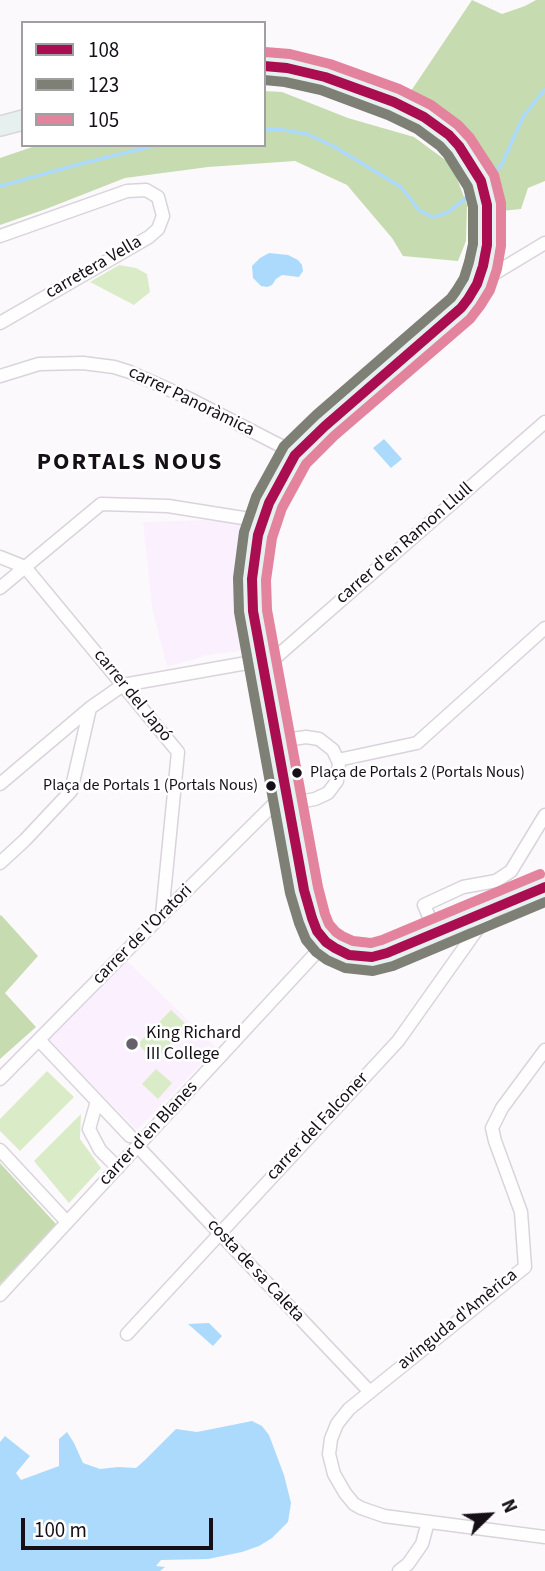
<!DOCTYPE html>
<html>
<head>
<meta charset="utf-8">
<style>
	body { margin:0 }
	#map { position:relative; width:545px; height:1571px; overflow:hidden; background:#fcf9fd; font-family:"Source Sans 3",sans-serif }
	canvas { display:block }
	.legend { position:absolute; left:21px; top:21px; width:245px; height:126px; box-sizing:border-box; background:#fff; border:2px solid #a29fa3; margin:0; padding:9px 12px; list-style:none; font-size:21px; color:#160f18 }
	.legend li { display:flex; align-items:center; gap:14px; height:35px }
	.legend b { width:35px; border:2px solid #a29fa3 }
	.north { position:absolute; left:454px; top:1480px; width:70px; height:70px; -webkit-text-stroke:5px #fff; paint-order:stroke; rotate:66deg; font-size:19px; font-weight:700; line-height:28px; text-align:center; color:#160f18 }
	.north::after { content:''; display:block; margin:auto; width:24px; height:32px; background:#160f18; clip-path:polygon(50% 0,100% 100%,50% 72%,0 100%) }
	.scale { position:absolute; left:21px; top:1518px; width:192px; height:32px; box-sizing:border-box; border:4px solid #160f18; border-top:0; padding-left:9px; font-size:21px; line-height:24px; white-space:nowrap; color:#160f18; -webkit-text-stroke:5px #fff; paint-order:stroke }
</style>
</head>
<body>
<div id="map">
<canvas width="545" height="1571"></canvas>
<ul class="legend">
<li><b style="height:9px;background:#aa0e51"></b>108</li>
<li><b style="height:9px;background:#7e7f75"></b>123</li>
<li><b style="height:9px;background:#e3839e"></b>105</li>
</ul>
<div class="north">N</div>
<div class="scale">100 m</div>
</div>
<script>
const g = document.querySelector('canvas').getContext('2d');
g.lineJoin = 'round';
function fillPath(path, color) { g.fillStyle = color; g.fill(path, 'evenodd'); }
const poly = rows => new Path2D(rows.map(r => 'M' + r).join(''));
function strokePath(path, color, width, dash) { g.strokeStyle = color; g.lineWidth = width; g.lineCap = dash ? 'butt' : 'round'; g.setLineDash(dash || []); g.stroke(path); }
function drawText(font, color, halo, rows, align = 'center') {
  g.font = font + ' "Source Sans 3",sans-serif'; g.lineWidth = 5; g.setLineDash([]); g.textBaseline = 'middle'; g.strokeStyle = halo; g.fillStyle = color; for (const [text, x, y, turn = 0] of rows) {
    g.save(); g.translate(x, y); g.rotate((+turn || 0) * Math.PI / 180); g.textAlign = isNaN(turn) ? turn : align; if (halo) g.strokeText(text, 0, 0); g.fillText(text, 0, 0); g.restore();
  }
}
fillPath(poly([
	[207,520,241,523,234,576,242,651,208,655,167,667,152,608,143,522],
	[126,960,217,1048,137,1130,48,1040]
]), '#fbf1fe');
fillPath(poly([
	[119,265,136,268,147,274,150,292,134,305,90,282],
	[171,1010,188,1026,154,1061,138,1044],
	[156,1069,172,1083,158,1099,142,1084],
	[47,1071,74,1097,20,1151,0,1131,0,1119],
	[81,1114,80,1139,101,1168,69,1203,34,1161]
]), '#daecc7');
fillPath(poly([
	[472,0,502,14,525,6,536,0,545,0,545,181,528,188,521,209,501,211,494,187,480,153,467,134,440,110,411,91],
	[264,91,282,92,348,118,414,137,452,165,467,205,466,241,458,261,403,256,392,238,347,185,295,161,208,167,125,178,46,209,0,225,0,158,38,145,264,145],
	[1,915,38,956,5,993,36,1027,0,1059,0,916],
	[0,1163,56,1224,0,1284]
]), '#c6dbaf');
fillPath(poly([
	[269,253,288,255,298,260,302,265,303,271,299,277,282,275,276,279,272,285,267,287,261,286,253,278,252,266,260,258],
	[384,439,402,459,391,468,373,448],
	[209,1323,222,1336,213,1346,188,1324],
	[252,1421,262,1426,269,1435,284,1475,291,1503,288,1522,272,1538,259,1546,242,1552,208,1559,161,1560,156,1566,165,1567,160,1571,0,1571,0,1442,5,1436,30,1456,16,1473,21,1480,59,1466,59,1439,67,1432,74,1443,83,1463,100,1469,118,1467,136,1468,145,1460,176,1429,197,1432]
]), '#acdafc');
strokePath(poly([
	[264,130,277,129,307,134,333,146,401,187,419,210,432,217,444,214,451,210,465,199,469,192,476,186],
	[487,176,501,166,523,117,545,89],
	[0,186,80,164,157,145]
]), '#acdafc', 3.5);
const minor = poly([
	[0,236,127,191,146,190,158,197,163,216,158,229,149,237,0,323],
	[477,284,545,243],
	[0,376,39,364,83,363,114,367,130,372,188,398,283,447,295,455],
	[0,557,25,567,178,752,162,915],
	[0,588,101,504,168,506,262,521],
	[278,741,306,737,319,739,333,750,339,763,337,781,328,793,315,799,288,804],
	[338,760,417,743,545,628],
	[0,784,90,708,123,685,275,658,545,422],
	[0,863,25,840,71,791,90,708],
	[436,933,424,905,463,887,496,881,511,871,545,815],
	[39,1040,130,1136],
	[545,1050,502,1108,492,1128,495,1141,521,1212,525,1267,349,1409,337,1424,331,1439,329,1454,334,1474,345,1493,354,1504,361,1508,384,1516,545,1537],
	[0,1079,162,915,286,792],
	[97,1101,89,1129,100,1150,118,1168],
	[0,1150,67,1222],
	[141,1150,369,1391],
	[0,1295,326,942],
	[127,1334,398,1041,491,910],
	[399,1571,408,1564,422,1544,428,1522]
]);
const primary = poly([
	[264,66,287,68,325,77,394,102,424,117,449,135,459,146,481,181,487,205,487,245,483,266,477,284,468,299,461,308,325,426,295,455,277,486,269,503,258,535,252,579,253,611,304,890,312,918,317,931,326,942,335,948,349,955,372,957,387,953,494,907,545,887],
	[0,126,23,120]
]);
strokePath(minor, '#d9d4db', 15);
strokePath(primary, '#d9d6d9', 22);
strokePath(minor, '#fffeff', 12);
strokePath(primary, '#e6f0ef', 19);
strokePath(poly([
	[264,66,287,68,325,77,394,102,424,117,449,135,459,146,481,181,487,205,487,245,483,266,477,284,468,299,461,308,325,426,295,455,269,503,258,535,252,579,253,611,304,890,312,918,317,931,326,942,335,948,349,955,372,957,387,953,545,887]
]), '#aa0e51', 10);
strokePath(poly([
	[264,80,285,82,321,90,388,115,417,129,440,146,448,155,468,187,473,207,473,244,469,262,464,278,456,291,451,298,316,415,284,446,256,497,244,532,238,578,239,612,290,893,299,923,306,940,316,952,327,960,345,968,373,971,393,966,545,902]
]), '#7e7f75', 10);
strokePath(poly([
	[265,52,290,54,330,64,399,89,431,105,458,125,470,138,494,175,501,203,501,246,497,269,490,290,480,306,470,319,334,436,306,464,282,508,272,538,266,580,267,610,318,887,325,914,329,924,336,932,342,936,353,941,371,943,382,940,540,874]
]), '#e3839e', 10);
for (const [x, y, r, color] of [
	[297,773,6,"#160f18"],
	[271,786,6,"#160f18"],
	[132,1044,7,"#666168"]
]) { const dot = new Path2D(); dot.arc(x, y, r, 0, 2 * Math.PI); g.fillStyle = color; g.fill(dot); strokePath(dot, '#fff', 2.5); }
drawText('16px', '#160f18', '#fff', [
	["Plaça de Portals 2 (Portals Nous)",310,773],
	["Plaça de Portals 1 (Portals Nous)",258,786,"right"]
], 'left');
drawText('18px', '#160f18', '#fff', [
	["carretera Vella",94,268,-30],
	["carrer Panoràmica",191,402,26],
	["carrer d'en Ramon Llull",405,544,-41],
	["carrer del Japó",132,696,51],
	["carrer de l'Oratori",143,935,-45],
	["carrer del Falconer",318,1127,-47],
	["carrer d'en Blanes",149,1134,-47],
	["costa de sa Caleta",255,1271,47],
	["avinguda d'Amèrica",458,1320,-39]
]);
drawText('18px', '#160f18', '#fff', [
	["King Richard",146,1034],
	["III College",146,1055]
], 'left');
g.letterSpacing = '2px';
drawText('bold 24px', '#160f18', '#fff', [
	["PORTALS NOUS",130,464]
]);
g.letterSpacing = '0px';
</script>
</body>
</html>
